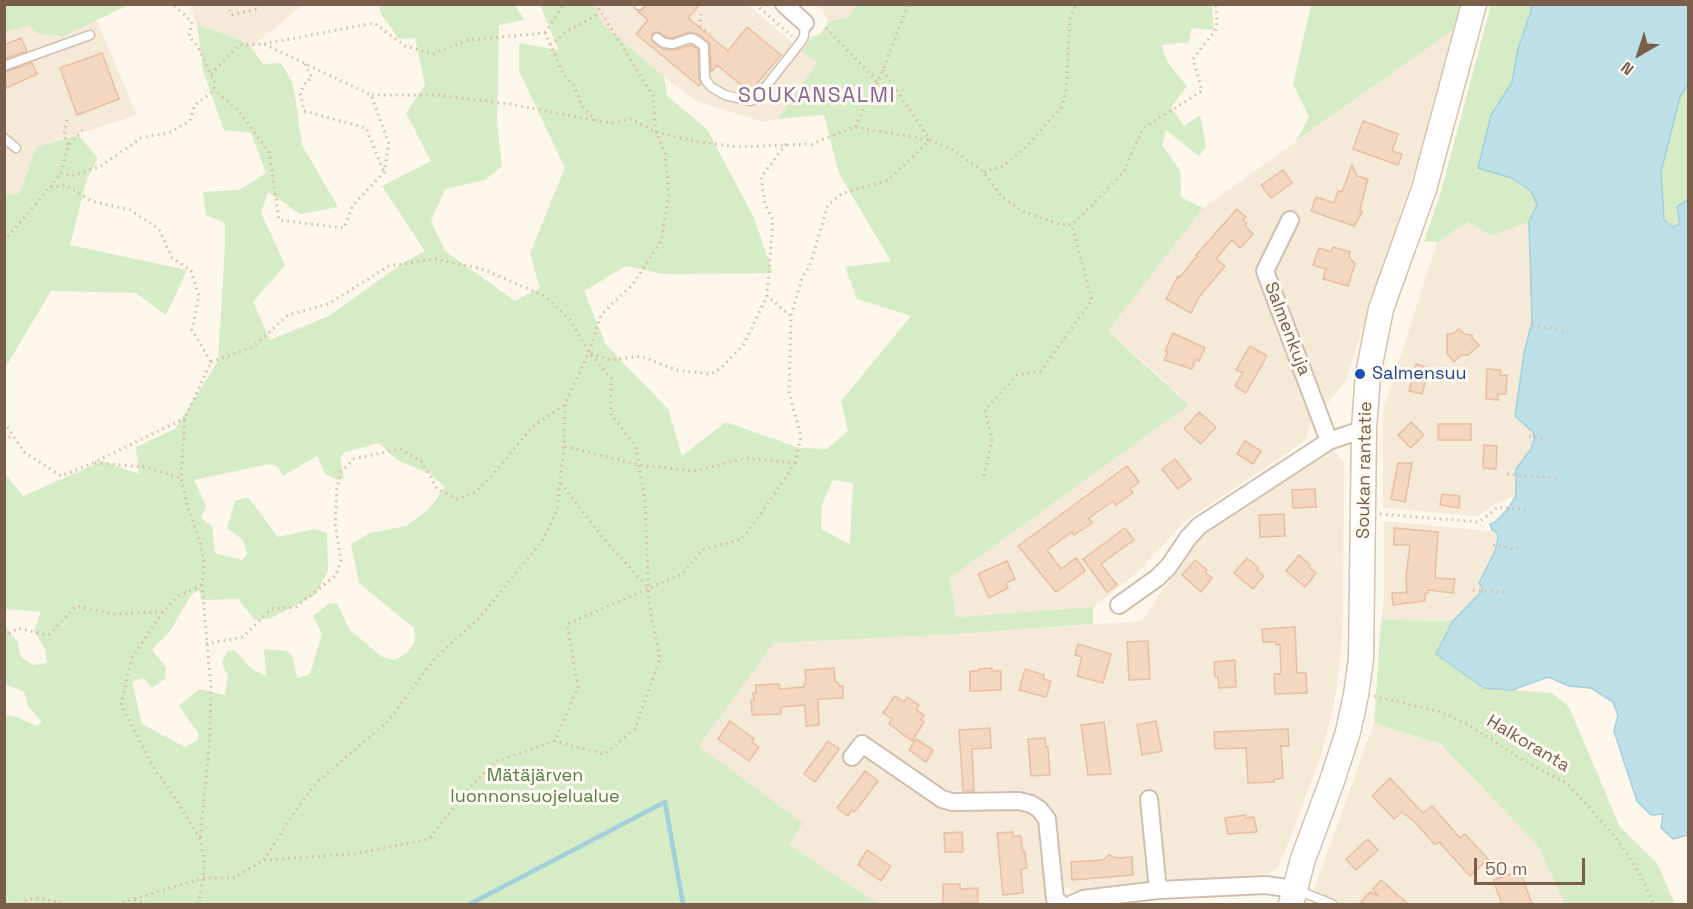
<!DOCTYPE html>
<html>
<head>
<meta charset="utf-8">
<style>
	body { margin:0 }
	#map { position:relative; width:1693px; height:909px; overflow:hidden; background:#fdf6ea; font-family:"Space Grotesk",sans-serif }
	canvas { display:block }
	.frame { position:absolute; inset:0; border:6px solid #795e4c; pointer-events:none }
	.north { position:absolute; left:1609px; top:24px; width:60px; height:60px; -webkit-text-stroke:4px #fffaf1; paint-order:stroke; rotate:219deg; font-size:16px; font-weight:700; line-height:24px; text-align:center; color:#795e4c }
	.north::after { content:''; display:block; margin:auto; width:21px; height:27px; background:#795e4c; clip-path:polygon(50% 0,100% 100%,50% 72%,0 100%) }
	.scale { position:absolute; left:1474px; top:858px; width:111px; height:27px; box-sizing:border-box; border:3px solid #795e4c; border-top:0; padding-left:8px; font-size:18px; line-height:21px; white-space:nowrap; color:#795e4c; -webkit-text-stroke:4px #fffaf1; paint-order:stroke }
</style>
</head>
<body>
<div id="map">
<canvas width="1693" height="909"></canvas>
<div class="frame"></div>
<div class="north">N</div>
<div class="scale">50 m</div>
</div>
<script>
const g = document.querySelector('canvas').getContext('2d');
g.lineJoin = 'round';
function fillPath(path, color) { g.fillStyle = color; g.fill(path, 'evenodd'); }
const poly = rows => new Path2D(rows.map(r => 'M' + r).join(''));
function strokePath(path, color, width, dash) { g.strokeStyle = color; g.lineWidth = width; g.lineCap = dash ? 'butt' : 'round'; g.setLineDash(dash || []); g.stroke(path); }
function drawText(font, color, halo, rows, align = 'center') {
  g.font = font + ' "Space Grotesk",sans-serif'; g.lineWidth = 6; g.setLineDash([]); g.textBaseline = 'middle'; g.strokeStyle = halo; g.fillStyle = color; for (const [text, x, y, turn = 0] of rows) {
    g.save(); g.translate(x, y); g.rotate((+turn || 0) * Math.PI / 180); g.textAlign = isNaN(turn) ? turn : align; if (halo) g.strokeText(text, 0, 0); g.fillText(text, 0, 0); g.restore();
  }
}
fillPath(poly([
	[4,5,90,5,137,115,36,147,20,193,5,195],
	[190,5,303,5,251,47,241,40,197,25],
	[595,5,748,5,817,63,777,119,764,122,696,101,664,77,603,24],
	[789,5,859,5,848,17,828,22,821,8,812,5,794,7],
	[1462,24,1346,380,1309,427,1307,437,1302,443,1185,521,1139,571,1093,607,956,617,950,578,1189,405,1152,369,1108,331,1203,208],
	[1468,222,1491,236,1529,222,1532,322,1524,353,1515,416,1533,432,1532,449,1516,469,1516,495,1495,504,1477,516,1383,508,1383,411,1437,242],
	[1333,450,1344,463,1343,613,1341,654,1335,698,1322,753,1286,849,1277,869,1268,874,1176,882,1170,880,1166,872,1157,803,1151,882,1071,891,1064,887,1059,840,1053,817,1019,794,1001,791,951,791,942,787,860,732,846,755,844,761,847,765,853,765,863,753,952,809,1023,810,1035,814,1040,822,1051,904,879,904,789,845,803,823,699,746,774,643,957,634,1142,621,1199,536],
	[1384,521,1497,532,1495,551,1479,583,1483,587,1482,592,1453,621,1381,620,1384,599],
	[1374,723,1441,744,1538,846,1565,904,1313,904,1315,887]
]), '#f5e9d8');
fillPath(poly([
	[859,4,1212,5,1214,30,1191,28,1189,42,1161,45,1168,63,1187,86,1171,107,1184,126,1200,115,1206,147,1199,156,1166,130,1162,145,1180,170,1181,197,1203,208,1108,331,1189,405,950,578,956,617,1093,607,1093,624,957,634,774,643,699,746,803,823,789,845,879,904,5,904,5,715,17,717,36,726,42,722,28,706,24,692,5,684,5,625,18,643,20,656,33,665,47,663,45,649,34,631,41,612,5,609,5,474,23,496,102,461,139,474,136,447,175,429,218,361,225,246,225,223,206,215,203,192,239,190,266,173,251,133,224,130,203,71,197,25,241,40,251,47,263,64,281,63,293,84,302,145,338,207,300,214,268,192,261,213,285,265,253,302,270,340,329,316,403,263,425,251,382,186,431,161,406,113,425,85,415,38,399,39,381,14,379,5,515,5,524,20,499,25,497,121,502,166,485,180,445,189,431,221,445,251,515,301,540,288,530,253,565,168,519,71,519,43,559,50,540,5,595,5,603,24,664,77,667,96,707,129,754,218,773,273,663,274,626,266,584,291,606,345,668,409,682,456,726,422,799,448,827,449,848,431,841,401,911,316,857,299,845,267,891,261,839,174,824,115,777,119,817,63,802,51,811,37,821,34,828,22,848,17],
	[379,443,397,460,430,474,445,487,429,509,406,526,370,533,351,544,359,583,414,628,415,641,407,653,395,660,382,657,349,629,337,603,330,603,313,616,322,634,310,674,297,678,292,655,286,651,264,649,266,676,253,670,234,650,227,651,222,663,228,676,225,695,199,689,179,706,198,733,198,740,185,747,142,724,132,682,144,678,152,688,165,679,166,667,152,650,170,631,192,594,199,590,202,600,238,599,255,620,269,619,315,595,328,571,327,533,314,529,278,537,248,497,235,501,227,528,243,540,247,554,242,560,215,553,212,526,201,518,206,506,194,480,269,464,277,466,283,476,317,456,325,474,337,480,344,478,340,457,345,452],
	[833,480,853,483,850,544,821,529,822,504],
	[4,5,5,4,129,5,63,36,38,34,29,25,5,32],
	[1311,5,1464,5,1462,24,1296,141,1309,117,1293,84],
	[1491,5,1688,5,1688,268,1537,206,1529,222,1491,236,1468,222,1437,242,1424,241,1440,195],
	[78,135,98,158,87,179,70,245,187,270,166,315,136,293,51,291,5,368,5,195,20,193,36,147],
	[1381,620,1453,621,1437,655,1484,688,1552,693,1569,707,1620,827,1657,863,1675,904,1565,904,1538,846,1441,744,1374,723]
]), '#d5ecc7');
const water = poly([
	[1533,5,1688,5,1688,84,1680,97,1661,172,1664,220,1673,227,1680,224,1677,207,1688,200,1688,835,1673,839,1661,828,1663,814,1651,815,1637,801,1614,731,1618,715,1613,702,1591,688,1569,686,1548,677,1512,690,1484,688,1436,654,1453,621,1482,591,1482,587,1479,583,1495,551,1498,538,1497,532,1492,530,1490,524,1495,522,1509,508,1516,495,1516,469,1531,449,1534,439,1533,432,1515,416,1524,353,1532,322,1529,222,1537,205,1531,191,1512,178,1478,168,1491,115,1512,82,1518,49,1533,5]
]);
fillPath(water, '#bde0e8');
strokePath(water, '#a3cfda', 1.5);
strokePath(poly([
	[470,904,665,802,683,904]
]), '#a3cfda', 4.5);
const building = poly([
	[645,4,700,4,688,18,728,51,747,27,781,55,750,92,717,65,711,72,710,44,700,35,690,32,672,38,666,37,658,32,652,34,652,41,663,49,675,50,691,45,698,49,699,79,701,84,699,86,636,34,648,20,637,11,643,10,645,4],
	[21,38,27,51,4,59,4,45,21,38],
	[102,53,119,99,77,115,60,68,102,53],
	[32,63,37,74,4,89,4,72,32,63],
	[1363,121,1398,134,1392,151,1402,154,1398,165,1353,149,1363,121],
	[1352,165,1357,176,1368,179,1360,209,1362,213,1354,226,1311,211,1316,197,1334,203,1338,191,1342,192,1352,165],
	[1283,170,1292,183,1271,198,1261,185,1283,170],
	[1237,209,1246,217,1243,220,1247,223,1245,226,1253,234,1240,248,1232,240,1216,259,1225,266,1199,297,1191,313,1166,299,1178,276,1180,277,1197,256,1196,255,1237,209],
	[1333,247,1350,252,1349,257,1355,264,1348,286,1323,279,1326,269,1313,265,1319,248,1331,252,1333,247],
	[1459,329,1465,334,1472,335,1472,338,1479,345,1468,355,1461,355,1454,362,1447,353,1447,334,1452,334,1459,329],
	[1173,333,1205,348,1199,361,1196,359,1192,369,1164,360,1168,352,1165,351,1173,333],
	[1250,346,1267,356,1246,393,1235,386,1243,373,1236,370,1250,346],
	[1416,364,1429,368,1422,394,1409,391,1416,364],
	[1487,369,1501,370,1500,375,1507,375,1506,394,1498,394,1498,400,1486,399,1487,369],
	[1199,412,1216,427,1201,444,1184,429,1199,412],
	[1411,422,1424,435,1411,448,1398,435,1411,422],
	[1438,424,1471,424,1471,440,1438,440,1438,424],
	[1245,441,1261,451,1253,464,1237,454,1245,441],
	[1484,445,1497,446,1496,469,1483,468,1484,445],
	[1175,459,1191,479,1178,489,1162,469,1175,459],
	[1398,463,1412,463,1405,502,1391,499,1398,463],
	[1127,466,1139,482,1130,489,1133,493,1116,505,1113,501,1089,518,1092,523,1074,535,1072,532,1047,550,1061,569,1076,558,1085,571,1056,592,1018,546,1127,466],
	[1315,489,1316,507,1293,508,1292,490,1315,489],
	[1442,494,1460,496,1459,508,1440,505,1442,494],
	[1284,514,1285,536,1260,537,1259,515,1284,514],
	[1125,528,1134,540,1101,564,1117,585,1107,592,1083,559,1125,528],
	[1394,528,1438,532,1435,578,1455,579,1453,593,1428,590,1428,593,1425,594,1425,601,1393,605,1392,593,1407,592,1407,594,1406,577,1410,545,1394,545,1394,528],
	[1299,555,1310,565,1309,567,1316,573,1305,587,1286,571,1299,555],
	[1247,558,1259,568,1257,570,1264,576,1253,589,1234,573,1247,558],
	[1195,560,1207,570,1205,572,1212,578,1201,592,1182,575,1195,560],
	[1007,561,1015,579,1006,583,1008,588,989,598,978,574,1007,561],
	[1295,627,1297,673,1306,673,1307,693,1275,694,1274,674,1281,674,1280,644,1276,645,1276,642,1263,642,1262,629,1295,627],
	[1148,641,1150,679,1129,680,1127,642,1148,641],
	[1078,644,1111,654,1103,683,1077,676,1082,657,1075,655,1078,644],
	[1235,660,1236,687,1219,688,1218,677,1215,677,1214,662,1235,660],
	[834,668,835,682,838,682,839,686,843,686,843,698,818,699,819,725,806,726,805,705,781,707,781,714,752,715,751,700,754,700,753,693,756,693,756,685,779,684,779,689,804,687,804,684,806,684,805,670,834,668],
	[992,668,992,671,1001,671,1001,690,970,691,970,671,979,671,979,669,992,668],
	[1025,669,1044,675,1043,679,1051,681,1046,697,1019,690,1025,669],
	[895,696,904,702,907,697,919,705,916,710,924,715,921,720,924,722,912,741,889,724,892,719,883,713,895,696],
	[730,721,754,739,752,742,759,747,749,761,718,739,730,721],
	[1156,721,1162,751,1142,755,1137,725,1156,721],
	[1104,722,1111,774,1088,775,1081,725,1104,722],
	[990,728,991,748,972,749,974,791,963,791,959,730,990,728],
	[1288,729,1289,746,1281,746,1283,778,1274,779,1274,782,1248,783,1246,748,1215,749,1214,732,1288,729],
	[1045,738,1046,747,1048,747,1050,775,1031,776,1028,739,1045,738],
	[916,739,933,750,926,762,909,750,916,739],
	[828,741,839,749,815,782,804,774,828,741],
	[865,771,878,781,861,804,854,812,852,810,848,816,837,808,865,771],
	[1390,778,1423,813,1432,806,1460,838,1465,834,1488,859,1470,876,1439,842,1435,845,1415,822,1402,812,1394,819,1372,796,1390,778],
	[1245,815,1246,818,1254,817,1257,832,1228,834,1225,818,1245,815],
	[962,832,963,852,945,852,944,833,962,832],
	[1013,832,1013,836,1021,836,1023,852,1025,852,1027,868,1021,869,1023,893,1003,895,997,833,1013,832],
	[1368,839,1378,850,1356,870,1346,859,1368,839],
	[867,850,891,866,881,881,858,865,867,850],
	[1109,855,1117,858,1132,857,1133,875,1072,880,1071,862,1103,860,1109,855],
	[1520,871,1532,904,1502,904,1493,880,1520,871],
	[1381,880,1408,904,1359,904,1370,892,1378,896,1373,889,1381,880],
	[943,884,960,884,960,889,978,888,978,903,943,904,943,884]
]);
fillPath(building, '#f3d7c1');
strokePath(building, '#e6bea1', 1.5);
const lane = poly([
	[639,4,639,5],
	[657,38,664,43,673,44,691,38,696,40,704,46,705,79,711,87,725,95,750,101,756,99,800,43,804,36,805,23],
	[4,66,90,35],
	[4,138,16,148],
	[1297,890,1332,904]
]);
const street = poly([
	[784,4,805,23],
	[1290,220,1265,271,1329,441],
	[1119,605,1157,578,1169,566,1188,538,1199,526,1329,441,1364,429],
	[852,757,862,744,942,799,952,802,1019,801,1031,804,1039,809,1047,819,1055,899,1061,904],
	[1149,799,1158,890],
	[1072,904,1083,899,1158,890,1266,885,1293,889]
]);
const secondary = poly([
	[1291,904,1303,859,1332,781,1348,732,1356,695,1361,659,1364,429,1368,374,1381,309,1424,189,1474,4]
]);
strokePath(lane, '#d0bfae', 11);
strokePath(street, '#d0bfae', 20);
strokePath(secondary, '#d6c1ae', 27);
strokePath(poly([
	[228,4,231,15,258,9,260,4],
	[755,4,792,36],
	[701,14,700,26,710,34],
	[826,28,877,81],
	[545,33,564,4],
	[264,44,374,23,405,46,433,54,468,40,545,33,564,75,574,86,582,106,596,121,612,123,631,119,656,132,694,141,737,147,812,144,855,127,930,140],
	[550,45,566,32,600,13],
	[305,64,312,78,306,82,300,93,304,111,366,128,383,170],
	[883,70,930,140,953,150,984,172,1002,197,1024,212,1059,224,1072,225,1123,173,1143,128,1202,91,1193,59,1217,28,1216,6,1214,4],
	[211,74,239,45,264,44,371,95,389,144,384,172,353,205,344,228,279,220,269,152,237,109,214,90],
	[372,95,437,95,510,104,594,120],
	[67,120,64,134,68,146],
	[855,127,883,70,906,10,910,4],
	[786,144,761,177,765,205,773,219,767,296,791,316,789,392,801,437,795,463],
	[984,172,1004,166,1028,145,1062,106,1066,90,1070,18,1076,4],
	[61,173,72,176,101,166,141,138,171,132,190,121,194,106,214,90,214,82,211,74,198,47,189,36,192,22,173,4],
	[50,187,61,173,68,146,84,128],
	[4,241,50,187,66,185,91,201,130,210,159,229,172,258,191,271,199,296,192,330,211,362,185,418,181,478,187,504,201,545,204,565,202,585,211,687,210,737,200,839],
	[791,315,802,278,810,265,828,205,841,194,888,180,930,140],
	[1532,325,1568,332],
	[591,353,610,360,641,356,676,370,711,374,721,368,744,344,767,296],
	[211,362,253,347,288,315,328,304,389,266,435,259,482,269,545,296,570,320,589,352,611,378,611,414,636,447,645,502,649,603,660,658,635,729,604,754,555,741],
	[4,422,24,452,61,476,93,463,185,418],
	[1529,436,1546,439],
	[4,441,13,435],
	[95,463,145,467,181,478],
	[1507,474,1559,478],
	[984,476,992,440,985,410,1017,375,1041,371,1092,300,1072,225],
	[561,483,603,538,648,588],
	[1380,514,1479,522,1498,507,1528,510],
	[1493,545,1522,550],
	[1473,590,1504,592],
	[4,637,18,628,42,634,50,634,76,606,114,614,163,612],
	[206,644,243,637,271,609,296,607,336,575,341,561,335,523,337,489,341,472,354,459,400,449,422,462,437,489,457,499,476,492,496,471,530,429,565,404],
	[1374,696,1441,712,1469,725,1523,760,1568,784,1617,839,1640,874,1654,904],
	[264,860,294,813,317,782,388,721,435,658,478,619,543,540,557,510,564,446,565,404,589,352,601,315,633,284,661,241,669,194,665,154,656,132,653,96,596,4],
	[135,899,143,904],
	[20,904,29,899,40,898,64,904],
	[117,904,203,878,234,878,264,860,354,854,429,839,468,789,495,762,555,741,578,687,567,624,682,574,702,550,742,539,760,515,795,463,746,458,695,471,639,465,564,446],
	[198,904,203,878,204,858,200,839,176,799,155,770,121,705,131,659,163,612,178,596,202,585]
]), '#d9baa3', 3, [1.5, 4.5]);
strokePath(lane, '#fff', 8);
strokePath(street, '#fff', 16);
strokePath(secondary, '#fff', 24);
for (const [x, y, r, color] of [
	[1360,374,6,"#1a4fb4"]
]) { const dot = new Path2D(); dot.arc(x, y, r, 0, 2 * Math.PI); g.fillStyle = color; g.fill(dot); strokePath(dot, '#fffaf1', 2); }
drawText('18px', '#795e4c', '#fffaf1', [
	["Salmenkuja",1287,329,69],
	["Soukan rantatie",1365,470,-89],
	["Halkoranta",1528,744,31]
]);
drawText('18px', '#164399', '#fffaf1', [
	["Salmensuu",1372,374]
], 'left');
drawText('18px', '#537f43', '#fffaf1', [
	["Mätäjärven",535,776],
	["luonnonsuojelualue",535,797]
]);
g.letterSpacing = '1.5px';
drawText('21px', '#866495', '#fffaf1', [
	["SOUKANSALMI",817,96]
]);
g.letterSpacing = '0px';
</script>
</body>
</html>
